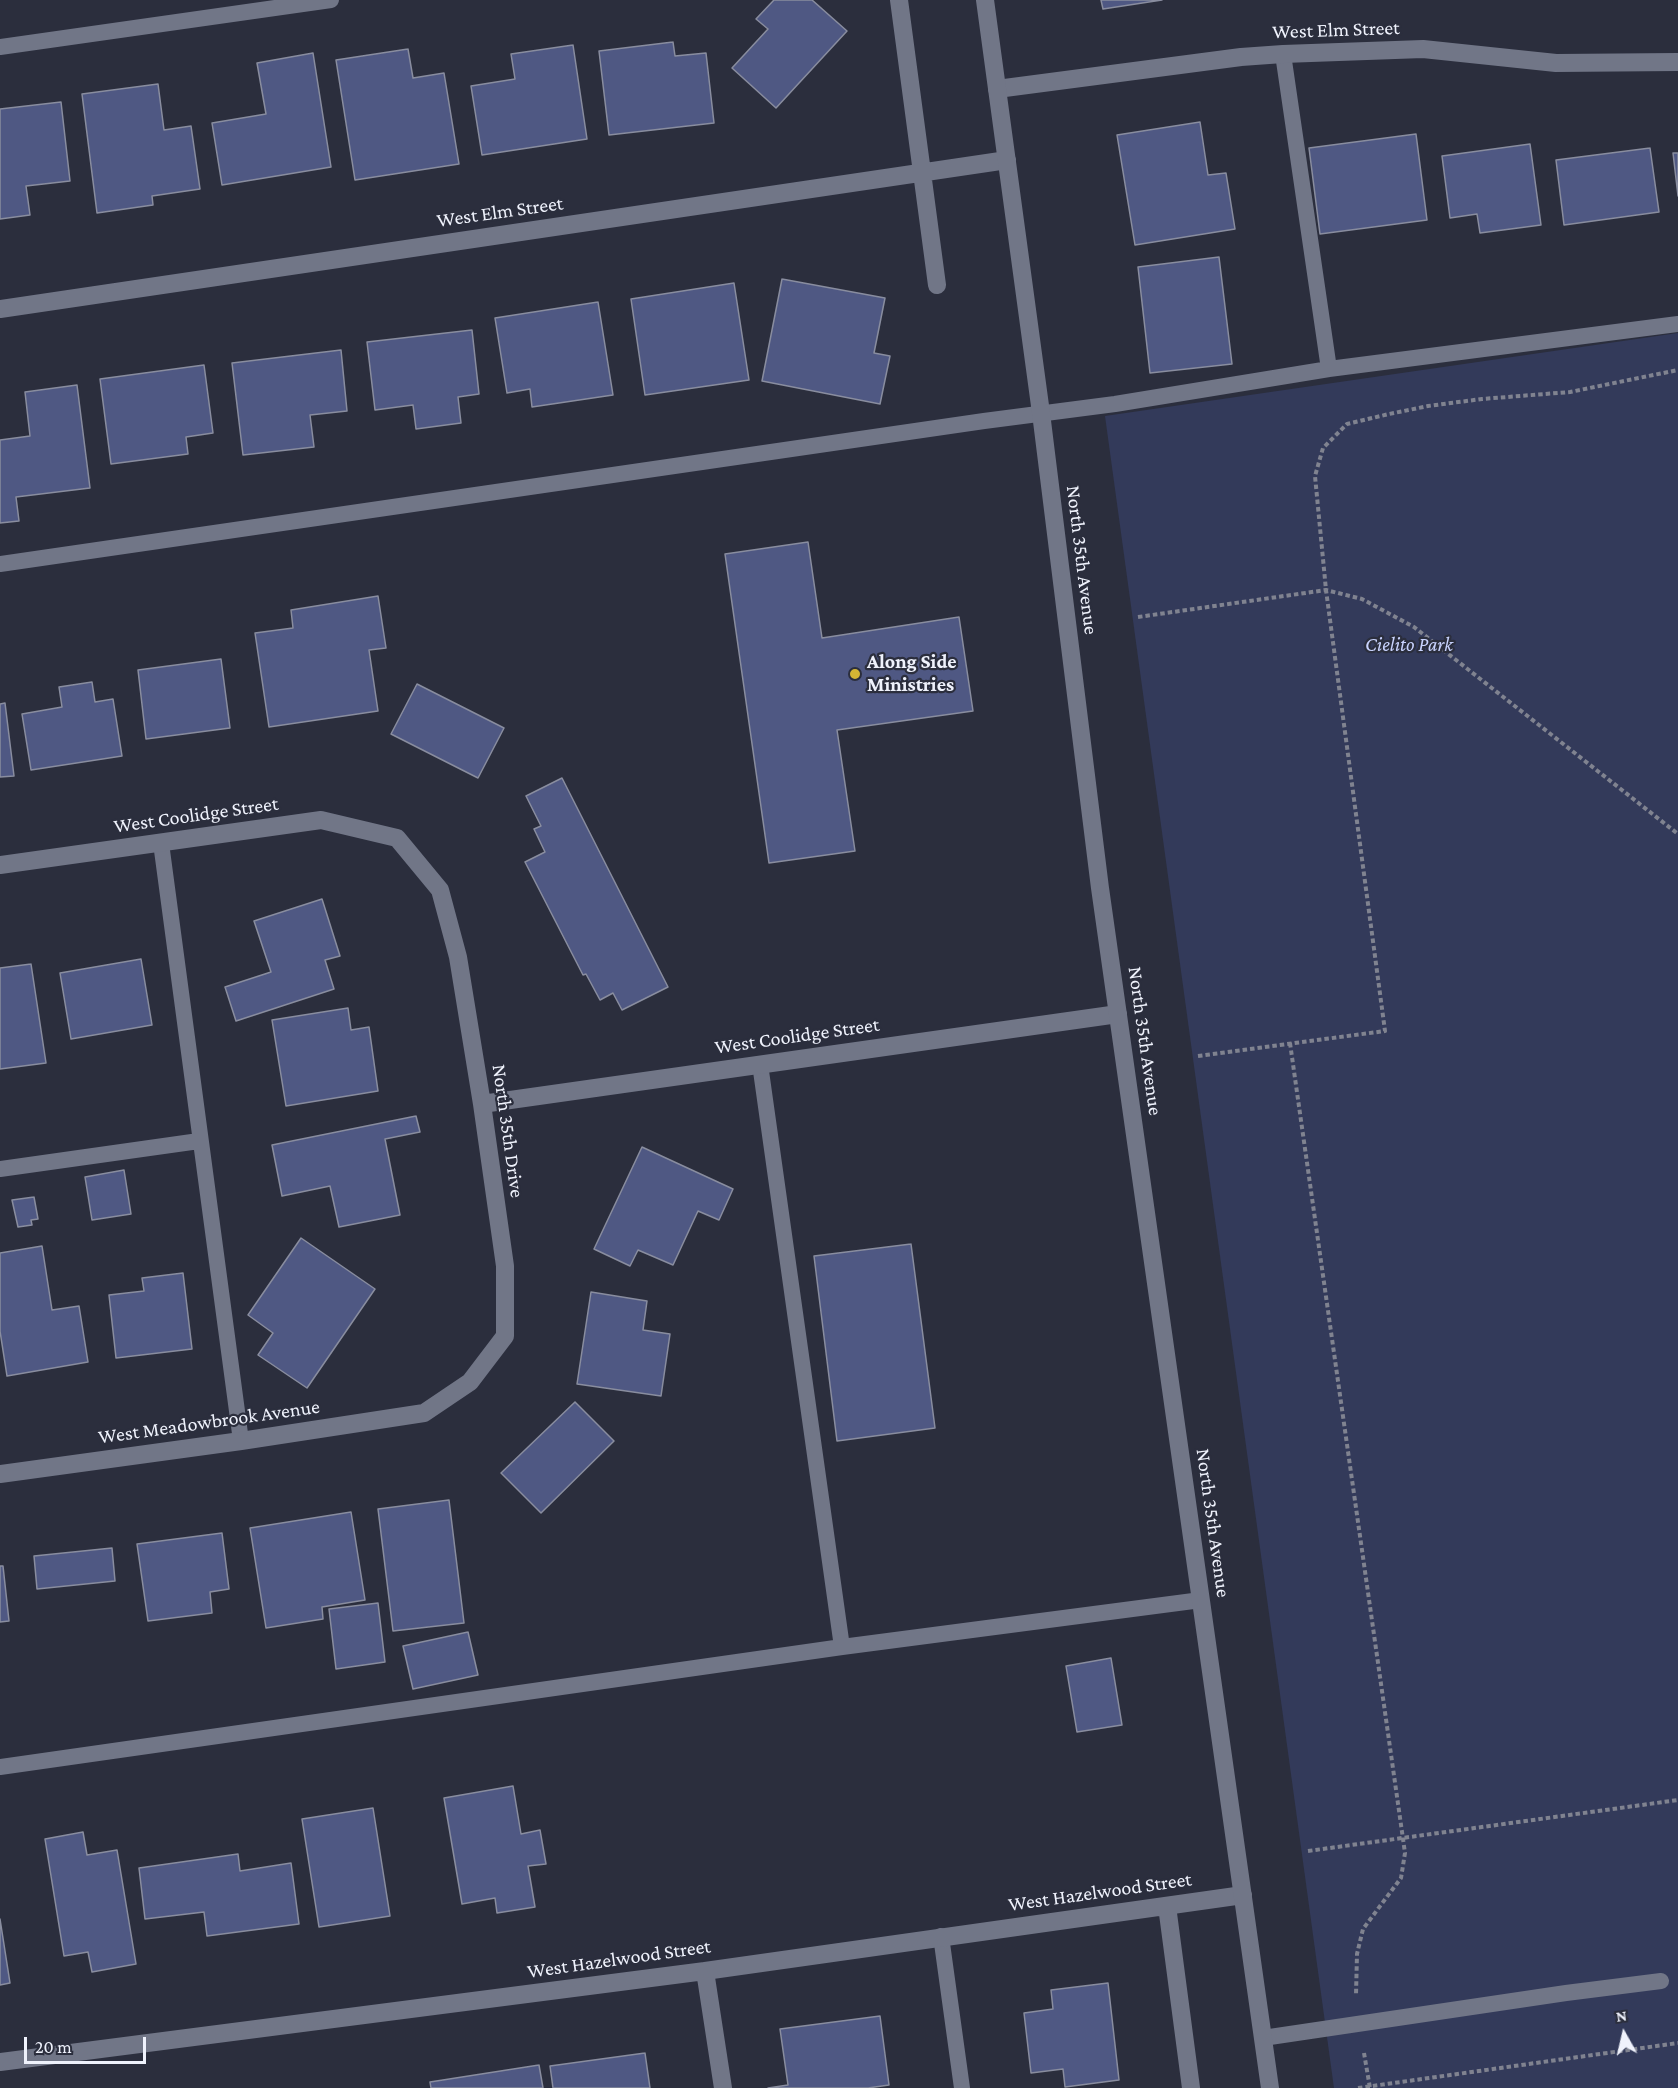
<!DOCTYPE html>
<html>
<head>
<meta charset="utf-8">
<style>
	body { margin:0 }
	#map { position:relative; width:1678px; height:2088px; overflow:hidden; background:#2b2e3d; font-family:"Crimson Pro",serif }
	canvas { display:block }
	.north { position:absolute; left:1594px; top:2004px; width:60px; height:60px; -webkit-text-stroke:4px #2b2e3d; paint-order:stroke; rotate:352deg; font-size:16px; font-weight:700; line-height:24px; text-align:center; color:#eff2fc }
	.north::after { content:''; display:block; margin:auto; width:21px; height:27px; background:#eff2fc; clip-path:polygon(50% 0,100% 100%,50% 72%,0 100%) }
	.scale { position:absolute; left:24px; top:2037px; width:122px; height:27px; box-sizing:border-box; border:3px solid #eff2fc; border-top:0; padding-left:8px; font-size:18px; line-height:21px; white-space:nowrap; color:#eff2fc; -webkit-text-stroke:4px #2b2e3d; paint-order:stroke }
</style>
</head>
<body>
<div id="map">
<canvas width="1678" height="2088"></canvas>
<div class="north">N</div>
<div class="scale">20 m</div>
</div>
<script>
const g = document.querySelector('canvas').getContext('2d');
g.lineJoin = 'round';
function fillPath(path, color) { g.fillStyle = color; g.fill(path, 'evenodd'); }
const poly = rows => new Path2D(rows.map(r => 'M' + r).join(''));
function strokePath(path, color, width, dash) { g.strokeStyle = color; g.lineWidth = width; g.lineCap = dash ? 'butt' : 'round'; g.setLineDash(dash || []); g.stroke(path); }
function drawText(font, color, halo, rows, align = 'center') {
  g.font = font + ' "Crimson Pro",serif'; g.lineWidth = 4.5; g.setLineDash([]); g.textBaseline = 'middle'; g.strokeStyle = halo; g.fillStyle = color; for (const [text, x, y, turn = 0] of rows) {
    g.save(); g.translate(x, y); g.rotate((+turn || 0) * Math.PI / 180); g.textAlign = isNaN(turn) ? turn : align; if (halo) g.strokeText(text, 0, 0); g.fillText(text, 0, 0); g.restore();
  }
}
fillPath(poly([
	[1678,333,1678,2088,1334,2088,1105,416]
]), '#333a5a');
const building = poly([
	[774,0,812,0,847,31,776,108,732,68,768,29,756,19,774,0],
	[1101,0,1162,0,1103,9,1101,0],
	[673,42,675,56,706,53,714,123,609,135,599,51,673,42],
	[573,45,587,139,482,155,471,86,515,79,511,54,573,45],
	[408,49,413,78,444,73,459,164,355,180,336,60,408,49],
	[313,53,331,167,222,185,212,123,266,114,257,63,313,53],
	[158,84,164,130,191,126,200,189,152,196,153,205,97,213,82,94,158,84],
	[61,102,70,181,26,186,30,215,0,219,0,109,61,102],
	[1200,122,1208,175,1226,173,1235,229,1135,245,1117,135,1200,122],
	[1416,134,1427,220,1320,234,1309,148,1416,134],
	[1530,144,1541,225,1480,233,1477,214,1450,218,1442,156,1530,144],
	[1650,148,1659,212,1564,225,1556,160,1650,148],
	[1673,153,1678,153,1678,196,1673,153],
	[1219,257,1232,364,1150,373,1138,267,1219,257],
	[782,279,885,298,874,353,890,356,880,404,762,381,782,279],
	[734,283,749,380,645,395,631,299,734,283],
	[598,302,613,395,532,407,530,389,507,393,495,318,598,302],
	[472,330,479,394,458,397,461,423,416,429,413,405,375,410,367,342,472,330],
	[341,350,347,411,310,415,314,447,243,455,232,363,341,350],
	[204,365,213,433,186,437,188,454,111,464,100,379,204,365],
	[77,385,90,488,16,497,19,521,0,523,0,440,30,436,25,392,77,385],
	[808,542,822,638,959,617,973,711,837,730,855,851,769,863,725,554,808,542],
	[378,596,386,648,369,650,378,711,269,727,255,633,293,628,291,610,378,596],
	[221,659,230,728,146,739,138,670,221,659],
	[92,682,95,702,113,699,122,756,31,770,22,714,62,707,59,687,92,682],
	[417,684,504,728,478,778,391,734,417,684],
	[5,703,14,776,0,777,0,704,5,703],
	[562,778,668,987,622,1010,613,993,600,1000,586,974,583,975,525,862,545,852,534,829,541,826,526,796,562,778],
	[322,899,340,956,325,960,334,989,236,1021,225,987,271,972,254,921,322,899],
	[141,959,152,1025,71,1039,60,973,141,959],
	[31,964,46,1063,0,1069,0,968,31,964],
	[348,1008,351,1030,369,1027,378,1091,286,1106,272,1020,348,1008],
	[416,1116,420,1132,385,1139,400,1215,339,1227,330,1186,282,1196,272,1145,416,1116],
	[642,1147,733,1189,719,1220,698,1211,673,1265,638,1250,630,1266,594,1249,642,1147],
	[124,1170,131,1214,92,1220,85,1177,124,1170],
	[34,1197,38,1219,31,1220,32,1225,18,1227,12,1200,34,1197],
	[301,1238,375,1289,307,1388,258,1355,273,1333,248,1315,301,1238],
	[911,1244,935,1428,837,1441,814,1256,911,1244],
	[42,1246,52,1310,79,1306,88,1362,7,1376,0,1331,0,1253,42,1246],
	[183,1273,192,1349,116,1358,109,1295,144,1291,142,1278,183,1273],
	[591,1292,647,1301,643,1330,670,1334,661,1396,577,1384,591,1292],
	[575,1402,614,1441,541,1513,501,1473,575,1402],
	[449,1500,464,1623,393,1631,378,1509,449,1500],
	[351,1512,365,1600,322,1607,323,1619,266,1628,250,1528,351,1512],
	[222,1533,229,1589,210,1592,212,1613,148,1621,137,1544,222,1533],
	[112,1548,115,1581,37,1589,34,1556,112,1548],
	[0,1566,3,1566,9,1621,0,1622,0,1566],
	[378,1603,385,1662,336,1669,329,1609,378,1603],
	[468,1632,478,1675,413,1689,403,1646,468,1632],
	[1111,1658,1122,1725,1077,1732,1066,1666,1111,1658],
	[513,1786,521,1834,540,1830,546,1864,528,1866,535,1907,497,1913,495,1898,462,1904,444,1798,513,1786],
	[373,1808,390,1916,319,1927,302,1819,373,1808],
	[83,1832,87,1855,117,1850,136,1964,92,1972,88,1952,64,1956,45,1839,83,1832],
	[238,1854,240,1871,291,1863,299,1924,207,1936,204,1912,145,1919,139,1868,238,1854],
	[0,1919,10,1983,0,1985,0,1919],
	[1108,1983,1119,2080,1065,2087,1063,2069,1031,2073,1024,2013,1053,2009,1051,1990,1108,1983],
	[880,2016,889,2085,868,2088,768,2088,788,2085,780,2029,880,2016],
	[645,2053,650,2088,553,2088,550,2066,645,2053],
	[539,2065,543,2088,431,2088,430,2082,539,2065]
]);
fillPath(building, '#4f5883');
strokePath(building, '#898d9f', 1.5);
strokePath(poly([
	[1138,617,1326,590,1362,599,1414,627,1678,834],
	[1290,1043,1405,1853,1401,1878,1363,1929,1357,1954,1356,1995],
	[1198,1056,1385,1031,1326,590,1315,476,1323,448,1347,424,1389,414,1428,406,1482,399,1570,392,1678,370],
	[1308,1851,1678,1800],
	[1364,2053,1370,2088],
	[1358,2088,1678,2043]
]), '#808390', 4, [4.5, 3]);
strokePath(poly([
	[0,47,331,0],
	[1283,54,1329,369],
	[0,564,984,421,1115,404,1329,369,1678,324],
	[161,843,241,1441],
	[760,1064,842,1647],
	[0,1169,199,1141],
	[0,1767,842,1647,1201,1600],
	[941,1936,962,2088],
	[1263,2038,1566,1993,1661,1981]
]), '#717687', 16);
strokePath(poly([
	[899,0,937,285],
	[997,89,1241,57,1283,54,1423,49,1556,63,1678,62],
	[0,309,1007,160],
	[0,865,321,820,397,838,440,890,458,957,482,1104,505,1266,505,1336,470,1382,424,1413,241,1441,0,1474],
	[482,1104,1118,1014],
	[1167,1906,1191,2088],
	[705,1971,723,2088],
	[0,2062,705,1971,1243,1895]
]), '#717687', 18);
strokePath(poly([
	[985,0,1041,413,1100,888,1270,2088]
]), '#717687', 18);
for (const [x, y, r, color] of [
	[855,674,6,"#d5b534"]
]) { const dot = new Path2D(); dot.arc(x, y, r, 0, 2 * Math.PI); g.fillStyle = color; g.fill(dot); strokePath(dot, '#2b2e3d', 2); }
drawText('20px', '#eff2fc', '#2b2e3d', [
	["West Elm Street",1336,30,-2],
	["West Elm Street",500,212,-8],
	["North 35th Avenue",1082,560,83],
	["West Coolidge Street",196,815,-8],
	["West Coolidge Street",797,1036,-8],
	["North 35th Avenue",1145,1041,82],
	["North 35th Drive",508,1131,82],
	["West Meadowbrook Avenue",209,1422,-8],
	["North 35th Avenue",1213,1523,82],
	["West Hazelwood Street",1100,1892,-8],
	["West Hazelwood Street",619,1959,-8]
]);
drawText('italic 20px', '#c9d3fe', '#2b2e3d', [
	["Cielito Park",1409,645]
]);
drawText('bold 20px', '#eff2fc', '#2b2e3d', [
	["Along Side",867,662],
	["Ministries",867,685]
], 'left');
</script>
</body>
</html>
